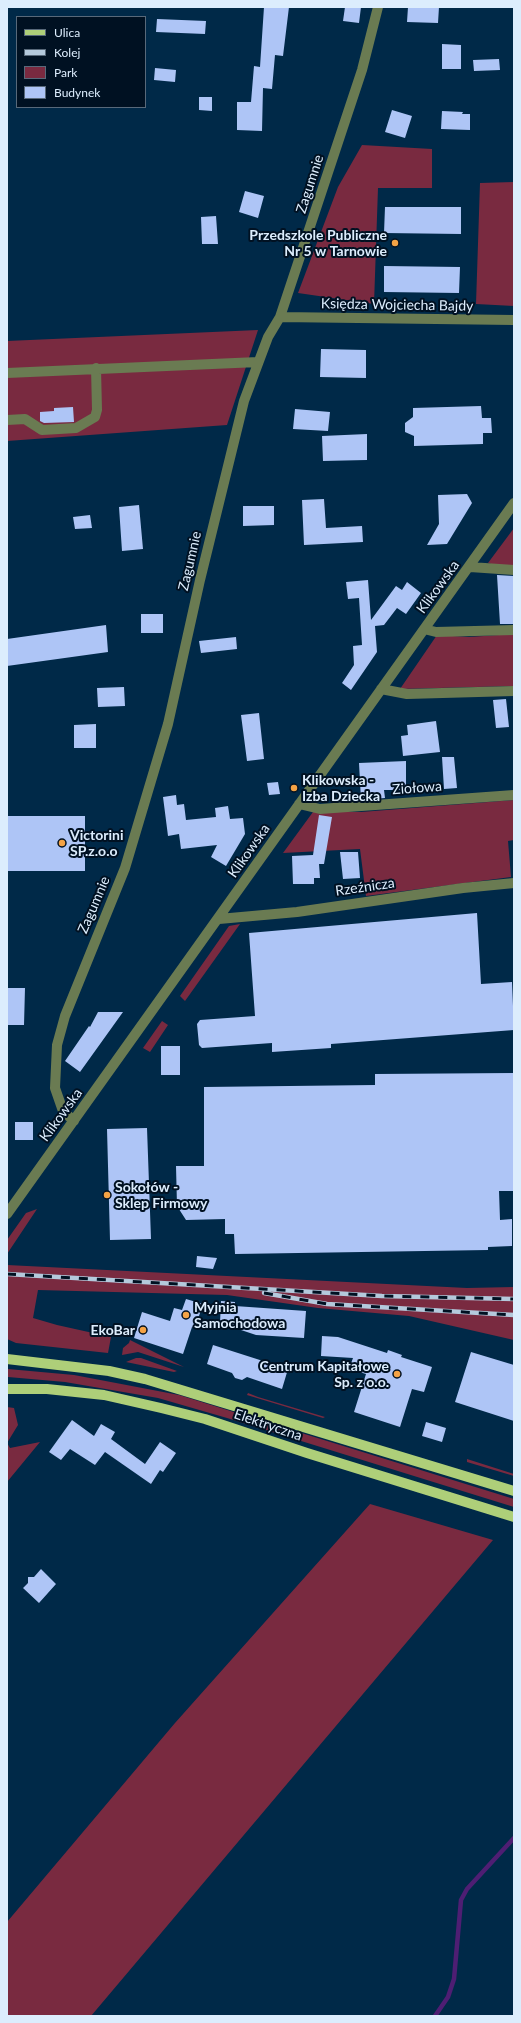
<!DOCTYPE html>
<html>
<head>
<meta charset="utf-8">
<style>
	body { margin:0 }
	#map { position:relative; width:521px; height:2023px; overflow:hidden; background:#002948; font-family:Lato,sans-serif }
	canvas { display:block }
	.frame { position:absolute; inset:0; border:8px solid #dcedfd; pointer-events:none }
	.legend { position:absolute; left:16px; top:16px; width:130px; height:92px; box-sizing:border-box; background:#012; border:1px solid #58697a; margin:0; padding:5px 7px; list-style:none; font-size:12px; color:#dcedfd }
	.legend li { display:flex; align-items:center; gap:8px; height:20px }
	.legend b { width:20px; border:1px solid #58697a }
</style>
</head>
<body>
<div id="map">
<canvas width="521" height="2023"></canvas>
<div class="frame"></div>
<ul class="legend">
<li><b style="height:5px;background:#aecf79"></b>Ulica</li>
<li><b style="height:5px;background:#b4c9dc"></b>Kolej</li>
<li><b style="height:11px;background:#792a40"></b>Park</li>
<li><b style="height:11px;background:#aec5f6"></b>Budynek</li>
</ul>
</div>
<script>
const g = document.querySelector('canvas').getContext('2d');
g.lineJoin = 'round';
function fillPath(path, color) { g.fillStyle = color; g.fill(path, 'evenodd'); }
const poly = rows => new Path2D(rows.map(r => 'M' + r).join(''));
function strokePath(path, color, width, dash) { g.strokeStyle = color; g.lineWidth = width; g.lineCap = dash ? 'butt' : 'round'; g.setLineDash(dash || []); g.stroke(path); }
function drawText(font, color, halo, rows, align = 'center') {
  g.font = font + ' Lato,sans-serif'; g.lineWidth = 4; g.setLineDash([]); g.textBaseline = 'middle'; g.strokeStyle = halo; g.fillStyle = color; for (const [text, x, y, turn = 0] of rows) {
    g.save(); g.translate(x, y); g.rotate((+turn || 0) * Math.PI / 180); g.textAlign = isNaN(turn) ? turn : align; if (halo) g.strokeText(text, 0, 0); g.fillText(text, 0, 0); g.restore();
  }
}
fillPath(poly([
	[362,145,432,149,432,188,378,188,374,304,298,293,338,187],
	[514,182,514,306,476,304,480,183],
	[258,330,227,425,7,441,7,341],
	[514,528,514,566,498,566,488,563],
	[514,634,514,686,400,689,437,635,469,637],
	[514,800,514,840,508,841,511,877,366,896,360,849,283,853,313,812,361,812],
	[240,924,185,1001,180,996,229,926],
	[162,1021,168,1025,150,1052,143,1048],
	[37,1209,7,1254,7,1240,26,1213],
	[7,1265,467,1288,514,1287,514,1340,409,1316,318,1308,227,1295,38,1290,33,1318,57,1325,111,1337,108,1353,16,1343,7,1339],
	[130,1340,184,1367,138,1352,122,1355,123,1348,129,1343],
	[136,1358,141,1358,177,1371,174,1372,126,1362],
	[8,1369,74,1375,179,1395,514,1499,514,1507,227,1418,158,1398,65,1382,8,1377],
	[248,1393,258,1397,325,1417,323,1418,247,1395],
	[7,1407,14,1408,18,1425,7,1443],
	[40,1442,7,1482,7,1443,10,1448],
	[467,1459,514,1474,514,1476,467,1462],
	[370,1504,493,1540,91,2016,7,2016,7,1922,175,1723]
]), '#792a40');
strokePath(poly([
	[435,2016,448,1997,454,1979,461,1900,467,1889,514,1838]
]), '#4e1e73', 4.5);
fillPath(poly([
	[264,7,289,7,283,56,275,55,272,89,263,88,262,131,237,130,237,102,251,102,254,66,260,67],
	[345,7,361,7,359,23,343,21],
	[408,7,439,7,438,23,407,22],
	[157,19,206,21,205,34,156,32],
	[442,44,461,45,461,69,442,69],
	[499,59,500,70,474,71,473,60],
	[155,68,176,70,175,82,154,80],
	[199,97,212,97,212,111,199,110],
	[392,110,412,116,405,138,385,132],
	[442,111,463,112,462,114,470,114,470,130,441,129],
	[245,191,264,196,258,218,239,212],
	[385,207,461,207,461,234,384,233],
	[216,216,218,244,202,244,201,217],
	[384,266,460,267,459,293,384,292],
	[321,349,366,350,366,378,320,377],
	[481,406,482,418,491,418,492,433,483,433,483,444,414,446,414,436,405,432,405,423,413,417,413,408],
	[73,407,74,422,44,423,40,421,40,412,54,411,54,408],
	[295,409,330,412,328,431,293,429],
	[367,434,367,460,323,461,322,436],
	[467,494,472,503,447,544,427,545,439,524,438,495],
	[324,499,326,528,362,526,363,542,304,545,302,500],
	[139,505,143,549,122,551,119,507],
	[243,506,274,506,274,525,243,526],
	[90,515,92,528,75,529,73,517],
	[497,575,514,576,514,624,500,624],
	[368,580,371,620,396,586,402,590,407,582,421,593,406,614,397,608,384,625,375,626,377,652,351,690,342,683,354,665,353,646,362,645,359,598,348,599,346,582],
	[141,614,163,614,163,633,141,633],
	[106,625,108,652,7,666,7,639],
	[236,637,237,649,201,653,199,641],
	[124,687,125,706,98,707,97,688],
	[506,699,509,727,496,728,493,700],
	[259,713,264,759,247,761,241,715],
	[436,721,440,752,403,756,401,736,408,735,407,725],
	[96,724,96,748,74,748,74,725],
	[442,757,454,757,457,788,444,789],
	[406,761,406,790,384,790,385,798,361,800,359,763],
	[278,782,280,794,269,795,267,783],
	[176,795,177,805,184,804,186,820,216,817,215,808,228,806,230,819,243,818,245,834,226,866,211,857,217,845,181,849,179,834,168,836,163,797],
	[319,815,332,817,324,864,319,864,320,878,314,878,314,884,293,884,292,856,313,855],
	[7,816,85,816,85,871,7,871],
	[340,852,358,852,360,878,343,879],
	[477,913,481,984,512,982,514,1030,331,1044,331,1048,272,1052,272,1043,202,1048,199,1045,197,1024,200,1020,255,1016,249,933],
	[8,988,25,988,24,1025,7,1025],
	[98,1012,123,1012,80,1072,65,1061,89,1026,90,1027],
	[161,1046,180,1046,180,1075,161,1075],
	[514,1073,514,1191,499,1191,500,1220,512,1219,512,1246,488,1247,488,1250,235,1254,234,1234,225,1234,225,1219,186,1220,177,1206,176,1166,204,1166,204,1087,375,1085,375,1074],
	[15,1122,33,1122,33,1140,15,1140],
	[147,1128,151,1239,110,1240,107,1129],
	[197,1256,217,1258,213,1269,196,1267],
	[186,1299,203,1304,195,1328,192,1327,183,1354,134,1338,142,1312,170,1321,174,1308,182,1310],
	[221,1301,235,1302,235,1306,306,1311,304,1338,256,1335,220,1323],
	[322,1336,338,1337,387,1353,388,1350,402,1355,401,1357,432,1367,424,1392,412,1389,400,1427,354,1412,366,1374,349,1369,353,1358,321,1356],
	[213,1345,288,1369,282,1389,247,1377,242,1380,235,1378,232,1373,207,1364],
	[471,1352,514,1365,514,1421,455,1402],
	[72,1420,94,1436,101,1424,115,1432,111,1439,145,1464,160,1442,176,1453,163,1472,160,1470,151,1484,105,1452,95,1465,70,1449,61,1460,49,1452],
	[426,1422,446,1428,442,1442,422,1436],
	[41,1569,56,1584,39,1603,23,1588,28,1583,28,1577,34,1577]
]), '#aec5f6');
strokePath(poly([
	[280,317,514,320],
	[7,373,258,362],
	[7,420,25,419,42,430,76,428,95,417,97,410,96,368],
	[470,567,514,570],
	[424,629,436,632,514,630],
	[381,689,407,694,514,691],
	[299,804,320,809,514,795],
	[219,919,297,912,463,888,514,883],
	[74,1121,63,1111,55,1088,57,1045,65,1016,125,868,168,724,200,580,244,401,268,337,280,317,362,70,378,7],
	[7,1214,514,503]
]), '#6a7b52', 10);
strokePath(poly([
	[7,1359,109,1371,145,1379,514,1491],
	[7,1389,47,1389,104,1395,161,1408,205,1419,307,1453,514,1517]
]), '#aecf79', 10);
const rail = poly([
	[7,1274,382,1296,514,1299],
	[264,1293,327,1304,514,1315]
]);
strokePath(rail, '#b4c9dc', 4.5);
strokePath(rail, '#012', 3, [9]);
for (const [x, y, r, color] of [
	[395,243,4,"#f5a345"],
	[294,788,4,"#f5a345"],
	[62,843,4,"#f5a345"],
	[107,1195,4,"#f5a345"],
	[186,1315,4,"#f5a345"],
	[143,1330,4,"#f5a345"],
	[397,1374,4,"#f5a345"]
]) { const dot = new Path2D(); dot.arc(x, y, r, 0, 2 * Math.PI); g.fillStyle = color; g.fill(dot); strokePath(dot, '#012', 1.5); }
drawText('14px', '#dcedfd', '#012', [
	["Zagumnie",310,184,-72],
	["Księdza Wojciecha Bajdy",397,305,1],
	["Zagumnie",190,561,-77],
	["Klikowska",438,587,-54],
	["Ziołowa",417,788,-4],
	["Klikowska",249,851,-55],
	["Rzeźnicza",365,887,-8],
	["Zagumnie",94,905,-67],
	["Klikowska",61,1115,-54],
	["Elektryczna",268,1425,19]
]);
drawText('bold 14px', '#dcedfd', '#012', [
	["Przedszkole Publiczne",387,235,"right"],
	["Nr 5 w Tarnowie",387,251,"right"],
	["Klikowska -",302,780],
	["Izba Dziecka",302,796],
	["Victorini",70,835],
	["SP.z.o.o",70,851],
	["Sokołów -",115,1187],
	["Sklep Firmowy",115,1203],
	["Myjnia",194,1307],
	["Samochodowa",194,1323],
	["EkoBar",135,1330,"right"],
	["Centrum Kapitałowe",389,1366,"right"],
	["Sp. z o.o.",389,1382,"right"]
], 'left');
</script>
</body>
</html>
